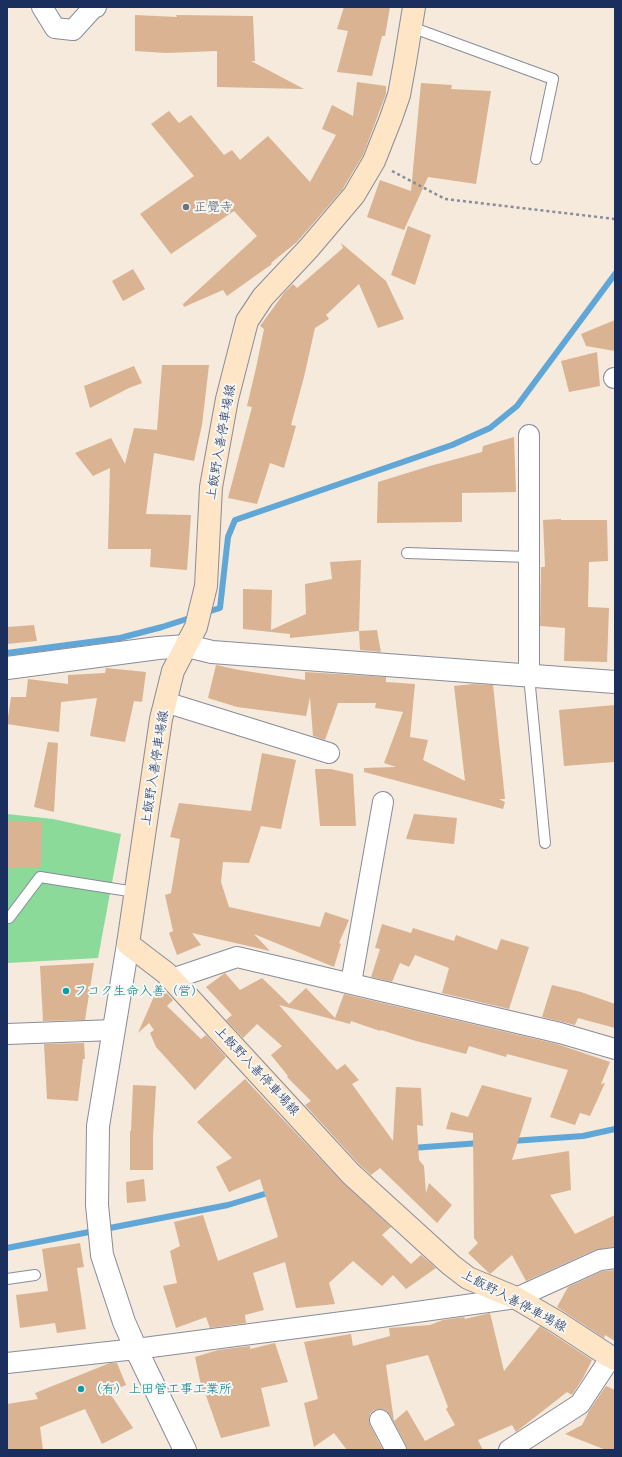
<!DOCTYPE html>
<html>
<head>
<meta charset="utf-8">
<style>
	body { margin:0 }
	#map { position:relative; width:622px; height:1457px; overflow:hidden; background:#f5eadb; font-family:Delius,sans-serif }
	canvas { display:block }
	.frame { position:absolute; inset:0; border:8px solid #1b2f5e; pointer-events:none }
</style>
</head>
<body>
<div id="map">
<canvas width="622" height="1457"></canvas>
<div class="frame"></div>
</div>
<script>
const g = document.querySelector('canvas').getContext('2d');
g.lineJoin = 'round';
function fillPath(path, color) { g.fillStyle = color; g.fill(path, 'evenodd'); }
const poly = rows => new Path2D(rows.map(r => 'M' + r).join(''));
function strokePath(path, color, width, dash) { g.strokeStyle = color; g.lineWidth = width; g.lineCap = dash ? 'butt' : 'round'; g.setLineDash(dash || []); g.stroke(path); }
function drawText(font, color, halo, rows, align = 'center') {
  g.font = font + ' Delius,"Klee One",sans-serif'; g.lineWidth = 4; g.setLineDash([]); g.textBaseline = 'middle'; g.strokeStyle = halo; g.fillStyle = color; for (const [text, x, y, turn = 0] of rows) {
    g.save(); g.translate(x, y); g.rotate((+turn || 0) * Math.PI / 180); g.textAlign = isNaN(turn) ? turn : align; if (halo) g.strokeText(text, 0, 0); g.fillText(text, 0, 0); g.restore();
  }
}
fillPath(poly([
	[7,814,53,819,121,834,98,958,7,963]
]), '#8bda99');
strokePath(poly([
	[204,613,220,608,228,537,235,520,452,445,490,428,517,406,615,274],
	[7,653,120,638,162,627,193,617],
	[512,1141,583,1136,615,1129],
	[412,1148,480,1143],
	[7,1248,228,1205,271,1192]
]), '#60a6d6', 6);
fillPath(poly([
	[344,7,390,7,385,36,382,36,372,76,337,72,348,31,337,29],
	[135,15,177,17,176,15,253,16,255,61,251,61,304,89,217,87,217,51,166,53,135,51],
	[357,82,386,86,386,94,363,155,342,190,297,242,271,263,272,264,227,296,223,290,184,307,183,304,257,236,234,211,171,254,140,214,194,176,151,124,169,111,179,123,191,115,224,155,232,150,240,160,268,136,310,182,336,135,322,129,332,105,353,116],
	[421,83,452,85,451,89,491,91,476,184,428,177,404,230,367,217,380,180,411,191],
	[408,226,431,235,415,285,391,275],
	[341,243,386,281,404,319,378,328,359,284,326,315,329,319,315,328,304,377,291,425,296,426,284,468,270,463,257,504,228,498,252,407,247,406,256,368,264,329,260,326,284,293,293,284,297,288,343,248],
	[133,269,145,289,123,301,112,281],
	[615,320,615,351,586,346,581,334],
	[597,352,600,386,569,392,561,361],
	[162,365,209,365,202,425,194,461,154,453,146,514,191,515,187,570,150,567,151,549,108,549,110,468,93,476,75,453,111,438,125,464,134,428,157,430],
	[134,366,142,383,129,388,90,408,84,386],
	[514,437,516,492,462,493,462,522,377,523,378,482,430,466,482,452,483,446],
	[561,519,561,520,607,520,608,561,589,562,588,607,609,608,607,662,564,661,565,628,540,626,541,567,545,567,543,520],
	[361,560,359,631,290,638,290,634,243,629,243,589,272,590,271,630,306,614,305,584,332,579,330,562],
	[34,625,37,641,7,644,7,627],
	[377,630,381,652,360,650,359,631],
	[216,665,239,670,305,680,305,672,386,677,386,682,415,684,410,737,428,740,423,760,465,781,454,686,473,684,493,685,505,799,499,799,505,802,503,809,364,772,364,768,396,767,384,763,403,712,375,708,376,703,338,703,325,740,313,736,310,697,306,716,237,707,208,698],
	[106,668,146,672,142,702,134,701,125,742,90,736,97,698,61,702,59,732,7,724,11,697,26,697,28,679,68,684,68,675,105,673],
	[615,705,615,762,564,766,559,710],
	[48,742,58,743,54,812,34,807],
	[262,753,296,760,281,829,261,826,249,863,223,862,221,882,229,907,320,927,325,912,349,920,339,943,341,944,334,967,254,934,270,951,192,933,201,945,177,955,169,933,173,931,165,895,171,893,180,839,170,837,179,803,251,811],
	[315,769,331,769,353,774,356,826,320,826],
	[414,814,457,818,454,844,406,839],
	[7,821,42,822,41,868,7,868],
	[382,924,411,933,413,928,454,941,456,935,497,950,501,939,529,947,509,1009,442,993,449,968,415,955,409,967,400,963,392,982,371,977,380,949,375,948],
	[94,963,85,1020,43,1021,40,966],
	[225,973,240,990,262,978,289,1004,306,988,335,1018,344,994,557,1044,610,1062,601,1084,605,1083,590,1116,580,1113,575,1125,550,1117,568,1070,507,1054,506,1057,469,1046,466,1054,416,1041,381,1030,380,1031,351,1021,350,1024,279,1005,337,1070,345,1064,359,1080,352,1084,393,1141,396,1087,421,1088,423,1126,417,1125,419,1160,424,1166,426,1193,429,1183,452,1205,437,1223,380,1168,371,1175,360,1165,305,1105,311,1101,287,1077,288,1076,271,1055,282,1046,257,1024,243,1038,226,1020,232,1015,206,987],
	[159,985,173,1000,167,1006,201,1039,206,1035,226,1057,195,1090,156,1047,150,1033,154,1030,149,1023,138,1033],
	[552,985,581,992,615,1004,615,1028,578,1018,575,1025,542,1017],
	[84,1043,85,1059,83,1059,78,1101,47,1099,44,1044],
	[245,1079,342,1182,391,1227,382,1235,411,1264,421,1255,436,1268,406,1289,393,1275,382,1286,353,1261,329,1283,335,1304,296,1308,285,1262,253,1273,264,1310,245,1315,246,1323,210,1328,206,1317,176,1328,163,1286,177,1283,170,1251,180,1246,174,1222,203,1215,218,1261,278,1237,260,1179,229,1192,216,1167,232,1158,197,1122],
	[133,1085,156,1086,153,1137,153,1170,130,1170,130,1131,131,1131],
	[482,1085,532,1098,512,1160,569,1151,571,1190,550,1195,575,1234,615,1215,615,1247,595,1250,526,1281,512,1255,490,1274,468,1253,478,1243,474,1238,473,1133,446,1129,451,1112,468,1117],
	[144,1179,146,1201,127,1203,126,1182],
	[80,1243,84,1267,77,1268,86,1329,57,1333,55,1323,20,1328,16,1295,48,1291,42,1249],
	[615,1270,615,1341,605,1335,604,1338,557,1307,568,1287,603,1271],
	[490,1313,504,1371,540,1326,592,1360,583,1378,572,1395,567,1392,516,1432,512,1425,478,1440,483,1450,407,1450,406,1445,390,1415,386,1410,380,1409,374,1410,370,1414,369,1420,370,1425,383,1450,347,1450,334,1433,314,1447,304,1403,318,1399,304,1342,351,1334,353,1346,390,1336,389,1328,430,1325,443,1320,464,1317,465,1319],
	[428,1355,448,1407,446,1409,455,1425,425,1441,407,1410,394,1421,386,1365],
	[275,1343,288,1382,261,1388,270,1426,221,1438,204,1390,202,1390,195,1357,218,1350,250,1346,250,1349],
	[110,1363,117,1363,126,1385,109,1392,133,1428,102,1444,85,1409,40,1427,43,1450,7,1450,7,1404,38,1399,35,1393],
	[606,1386,615,1390,615,1450,606,1450,565,1434,582,1425,589,1411]
]), '#dab392');
const service = poly([
	[411,27,553,79,536,159],
	[407,553,529,557],
	[529,676,545,843],
	[9,918,40,877,135,892],
	[7,1279,35,1275]
]);
const minor = poly([
	[42,7,55,28,73,30,93,8,96,7],
	[614,378,615,378],
	[529,676,529,435],
	[165,702,329,753],
	[172,979,237,957,560,1033,615,1049],
	[351,983,383,802],
	[7,1034,114,1030],
	[7,1363,136,1349,381,1317,516,1298,600,1260,615,1258],
	[380,1420,396,1450],
	[509,1450,580,1404,611,1357]
]);
const tertiary = poly([
	[7,668,158,648,187,646,212,652,615,682],
	[128,944,98,1126,97,1205,102,1255,124,1322,136,1349,185,1450]
]);
const secondary = poly([
	[414,7,405,62,399,95,391,118,374,161,354,195,309,248,263,297,247,321,227,399,211,487,206,586,196,627,173,671,161,719,128,944,166,973,351,1174,451,1265,468,1278,516,1298,557,1322,609,1356,615,1359]
]);
strokePath(service, '#888c9c', 12);
strokePath(minor, '#888c9c', 22);
strokePath(tertiary, '#888c9c', 24);
strokePath(secondary, '#888c9c', 24);
strokePath(poly([
	[392,171,445,199,615,219]
]), '#888c9c', 2.5, [3, 3]);
strokePath(service, '#fff', 10);
strokePath(minor, '#fff', 20);
strokePath(tertiary, '#fff', 22);
strokePath(secondary, '#fde5c5', 22);
for (const [x, y, r, color] of [
	[186,207,4,"#6b7280"],
	[66,991,4,"#0f9aa8"],
	[81,1389,4,"#0f9aa8"]
]) { const dot = new Path2D(); dot.arc(x, y, r, 0, 2 * Math.PI); g.fillStyle = color; g.fill(dot); strokePath(dot, '#f6f6f2', 1.5); }
drawText('13px', '#5b616d', '#f6f6f2', [
	["正覺寺",194,207]
], 'left');
drawText('13px', '#1b2f5e', '#f6f6f2', [
	["上飯野入善停車場線",221,442,-80],
	["上飯野入善停車場線",155,768,-81],
	["上飯野入善停車場線",257,1071,47],
	["上飯野入善停車場線",514,1301,28]
]);
drawText('13px', '#0d838f', '#f6f6f2', [
	["フコク生命入善（営）",74,991],
	["（有）上田管工事工業所",89,1389]
], 'left');
</script>
</body>
</html>
